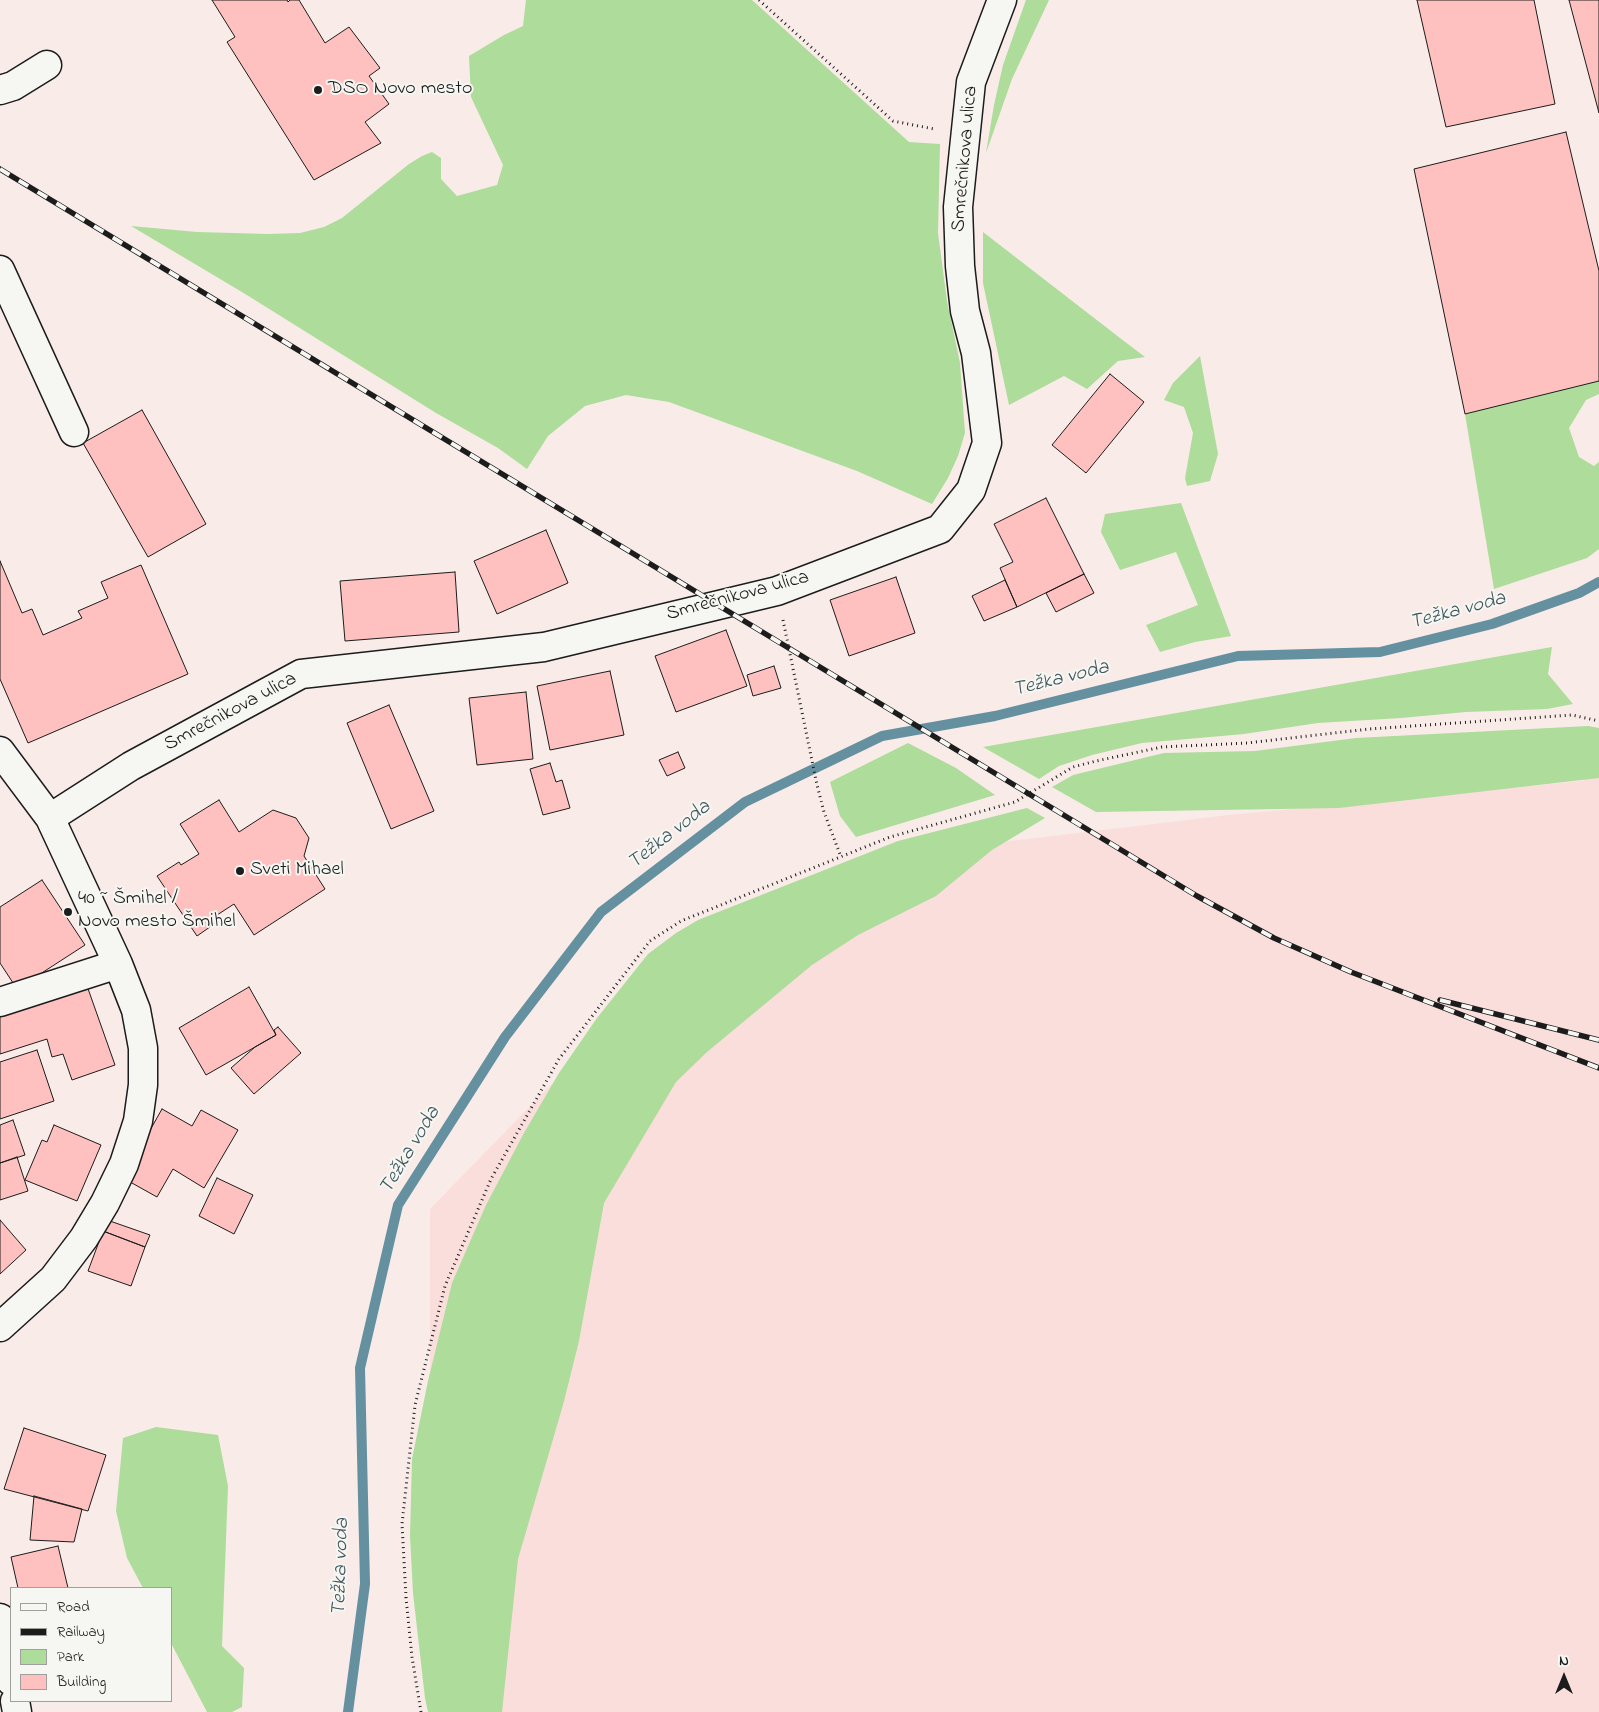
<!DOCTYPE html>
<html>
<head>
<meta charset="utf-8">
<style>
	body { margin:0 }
	#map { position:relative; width:1599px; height:1712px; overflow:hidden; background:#f8ebe8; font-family:"Indie Flower",sans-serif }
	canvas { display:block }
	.legend { position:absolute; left:10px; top:1587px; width:162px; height:115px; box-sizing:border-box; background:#f6f6f2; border:1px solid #9f9f9c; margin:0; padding:6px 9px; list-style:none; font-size:15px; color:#1c1c1c }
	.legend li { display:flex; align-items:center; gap:10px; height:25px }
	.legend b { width:25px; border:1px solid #9f9f9c }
	.north { position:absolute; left:1539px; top:1652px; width:50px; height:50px; -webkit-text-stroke:4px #f6f6f2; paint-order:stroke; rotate:0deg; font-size:14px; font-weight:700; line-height:20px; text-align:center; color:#1c1c1c }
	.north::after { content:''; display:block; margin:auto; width:18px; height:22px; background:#1c1c1c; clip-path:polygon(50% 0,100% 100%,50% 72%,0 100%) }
</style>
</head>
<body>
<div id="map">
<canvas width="1599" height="1712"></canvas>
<ul class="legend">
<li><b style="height:6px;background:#f6f6f2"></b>Road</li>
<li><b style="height:6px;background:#1c1c1c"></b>Railway</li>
<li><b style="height:14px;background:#aedc9b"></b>Park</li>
<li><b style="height:14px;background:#fec1bf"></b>Building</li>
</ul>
<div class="north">N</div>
</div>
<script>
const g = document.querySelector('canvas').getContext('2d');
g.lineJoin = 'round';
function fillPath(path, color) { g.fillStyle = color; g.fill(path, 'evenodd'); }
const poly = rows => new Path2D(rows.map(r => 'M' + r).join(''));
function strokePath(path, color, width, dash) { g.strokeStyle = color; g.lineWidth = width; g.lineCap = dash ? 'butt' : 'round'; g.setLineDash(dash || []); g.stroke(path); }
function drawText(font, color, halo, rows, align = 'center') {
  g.font = font + ' "Indie Flower",sans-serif'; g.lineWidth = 4; g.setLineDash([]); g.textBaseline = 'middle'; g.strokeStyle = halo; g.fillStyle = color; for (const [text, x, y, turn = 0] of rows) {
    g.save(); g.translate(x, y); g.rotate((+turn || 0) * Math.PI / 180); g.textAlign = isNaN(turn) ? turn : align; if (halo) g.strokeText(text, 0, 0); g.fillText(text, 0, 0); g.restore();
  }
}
fillPath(poly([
	[1599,771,1599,1712,440,1712,430,1586,430,1209,697,935,868,858,1229,815,1582,781]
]), '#fadedc');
fillPath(poly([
	[526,0,752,0,909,142,940,144,938,233,947,301,960,363,965,433,958,456,948,478,932,504,857,471,669,402,626,395,585,406,548,436,527,469,498,448,436,413,242,292,131,226,197,232,268,234,300,233,324,227,342,218,409,164,422,156,432,152,441,158,441,179,457,196,497,185,503,165,471,97,469,56,504,35,523,26],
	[1026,0,1049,0,1012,79,986,153,994,105,1003,65],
	[983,232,1120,338,1145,357,1118,361,1087,389,1064,376,1009,405,983,283],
	[1200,356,1218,454,1210,481,1187,486,1185,478,1193,433,1184,407,1164,400,1173,383],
	[1599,381,1599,394,1586,400,1569,428,1579,457,1594,466,1599,462,1599,549,1587,558,1494,589,1465,414],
	[1181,503,1231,636,1195,642,1160,652,1146,625,1198,605,1176,552,1120,570,1101,532,1105,514],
	[1552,647,1548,674,1573,704,1547,709,1466,712,1401,718,1318,723,1244,734,1142,743,1092,755,1059,766,1039,779,983,747],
	[1588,726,1599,728,1599,778,1339,808,1096,812,1052,787,1073,775,1164,753,1255,751,1356,738],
	[908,743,956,768,995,795,856,837,840,816,830,782],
	[1027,808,1045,818,992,850,936,896,858,935,812,965,707,1052,676,1082,604,1203,579,1341,563,1405,518,1559,502,1712,428,1712,425,1698,413,1593,410,1536,412,1459,428,1381,452,1283,486,1205,524,1133,559,1073,597,1018,648,954,676,933,698,920,898,841],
	[156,1427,218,1435,228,1486,222,1646,244,1668,242,1707,232,1712,207,1712,171,1643,171,1588,143,1588,127,1558,116,1511,123,1438]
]), '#aedc9b');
strokePath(poly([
	[348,1712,365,1584,360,1368,398,1205,505,1037,601,912,745,802,882,736,995,716,1238,656,1380,652,1492,624,1579,593,1599,582]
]), '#64909f', 10);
const building = poly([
	[212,0,287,0,288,2,290,0,299,0,325,43,349,27,380,68,369,76,389,104,365,122,381,143,314,180,227,42,235,37,212,0],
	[1417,0,1534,0,1555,104,1446,127,1417,0],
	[1569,0,1599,0,1599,113,1569,0],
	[1566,132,1599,271,1599,381,1465,414,1414,169,1566,132],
	[1110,374,1144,402,1086,473,1052,445,1110,374],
	[142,410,206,524,148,557,83,443,142,410],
	[1046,498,1084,574,1017,607,1000,568,1013,562,994,524,1046,498],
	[546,530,568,583,497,614,474,561,546,530],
	[0,561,22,613,32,609,43,635,82,618,78,611,108,598,101,582,141,565,188,674,28,743,0,679,0,561],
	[455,572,459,632,345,641,340,581,455,572],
	[1084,574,1094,593,1056,612,1046,593,1084,574],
	[896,577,915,633,849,656,830,600,896,577],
	[1005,580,1017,607,984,621,972,596,1005,580],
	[726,630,747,686,676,712,655,656,726,630],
	[774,666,781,688,753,696,747,675,774,666],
	[610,671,624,735,550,750,537,686,610,671],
	[526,692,533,759,477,765,469,698,526,692],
	[389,705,434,811,391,829,347,723,389,705],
	[678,752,685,768,667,776,659,760,678,752],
	[550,763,556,782,562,780,570,808,543,815,530,769,550,763],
	[219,800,239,832,273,810,296,818,309,838,304,856,325,889,254,935,234,904,214,917,217,922,197,936,157,876,179,862,181,865,199,854,180,824,219,800],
	[42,880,85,945,17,989,0,963,0,907,42,880],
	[86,983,115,1065,72,1080,63,1054,52,1057,47,1039,0,1054,0,1009,86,983],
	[249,987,276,1035,206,1075,179,1028,249,987],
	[278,1027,301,1053,254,1094,231,1068,255,1047,276,1035,274,1030,278,1027],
	[37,1050,54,1101,0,1119,0,1062,37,1050],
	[162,1109,192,1126,201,1110,238,1130,204,1188,173,1169,157,1197,123,1178,162,1109],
	[13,1120,25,1155,0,1163,0,1125,13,1120],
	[54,1125,101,1145,77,1201,25,1180,42,1140,47,1142,54,1125],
	[17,1157,28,1191,0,1200,0,1163,17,1157],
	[217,1178,253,1195,234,1234,199,1216,217,1178],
	[0,1220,26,1250,0,1274,0,1220],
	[107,1220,150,1235,145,1247,103,1231,107,1220],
	[103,1231,145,1247,131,1286,88,1271,103,1231],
	[24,1428,106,1455,88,1511,4,1489,24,1428],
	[34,1496,82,1509,74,1542,30,1540,34,1496],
	[58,1546,68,1588,18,1588,11,1557,58,1546]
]);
fillPath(building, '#fec1bf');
strokePath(building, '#1c1c1c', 1);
const minor = poly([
	[0,90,13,86,47,65],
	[0,270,74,432],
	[0,751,50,818,118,964,136,1010,143,1048,143,1085,138,1121,124,1164,105,1203,84,1238,53,1279,0,1327],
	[50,818,131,766,301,674,544,647,777,591,940,529,971,490,987,443,976,353,965,311,960,266,958,207,971,82,1002,0],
	[0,1002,118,964],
	[0,1618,11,1681],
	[15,1701,17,1712]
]);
strokePath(minor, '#1c1c1c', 31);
strokePath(poly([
	[759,0,893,121,934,129],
	[783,620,817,785,824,812,841,857],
	[421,1712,412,1657,406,1598,402,1524,415,1405,445,1286,491,1179,559,1059,650,941,681,921,890,837,1015,802,1073,767,1096,761,1162,747,1247,743,1369,729,1572,715,1599,721]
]), '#1c1c1c', 3, [1, 4]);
strokePath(minor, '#f6f6f2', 28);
const rail = poly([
	[0,169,1197,896,1274,938,1351,972,1599,1068],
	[1440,1000,1599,1040]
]);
strokePath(rail, '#1c1c1c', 5.5);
strokePath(rail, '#f6f6f2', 4, [11]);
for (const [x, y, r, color] of [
	[318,90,5,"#1c1c1c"],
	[240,871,5,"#1c1c1c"],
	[68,912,5,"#1c1c1c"]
]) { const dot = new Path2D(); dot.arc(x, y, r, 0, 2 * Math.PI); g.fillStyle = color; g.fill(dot); strokePath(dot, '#f6f6f2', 2); }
drawText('20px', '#1c1c1c', '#f6f6f2', [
	["DSO Novo mesto",328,90],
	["Sveti Mihael",250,871],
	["40 ~ Šmihel /",78,900],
	["Novo mesto Šmihel",78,923]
], 'left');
drawText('20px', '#1c1c1c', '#f6f6f2', [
	["Smrečnikova ulica",966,159,-85],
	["Smrečnikova ulica",738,597,-15],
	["Smrečnikova ulica",231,713,-28]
]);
drawText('italic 21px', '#40565d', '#f6f6f2', [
	["Težka voda",1458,612,-15],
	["Težka voda",1061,680,-14],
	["Težka voda",670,836,-38],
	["Težka voda",411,1151,-59],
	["Težka voda",342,1567,-88]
]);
</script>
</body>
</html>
